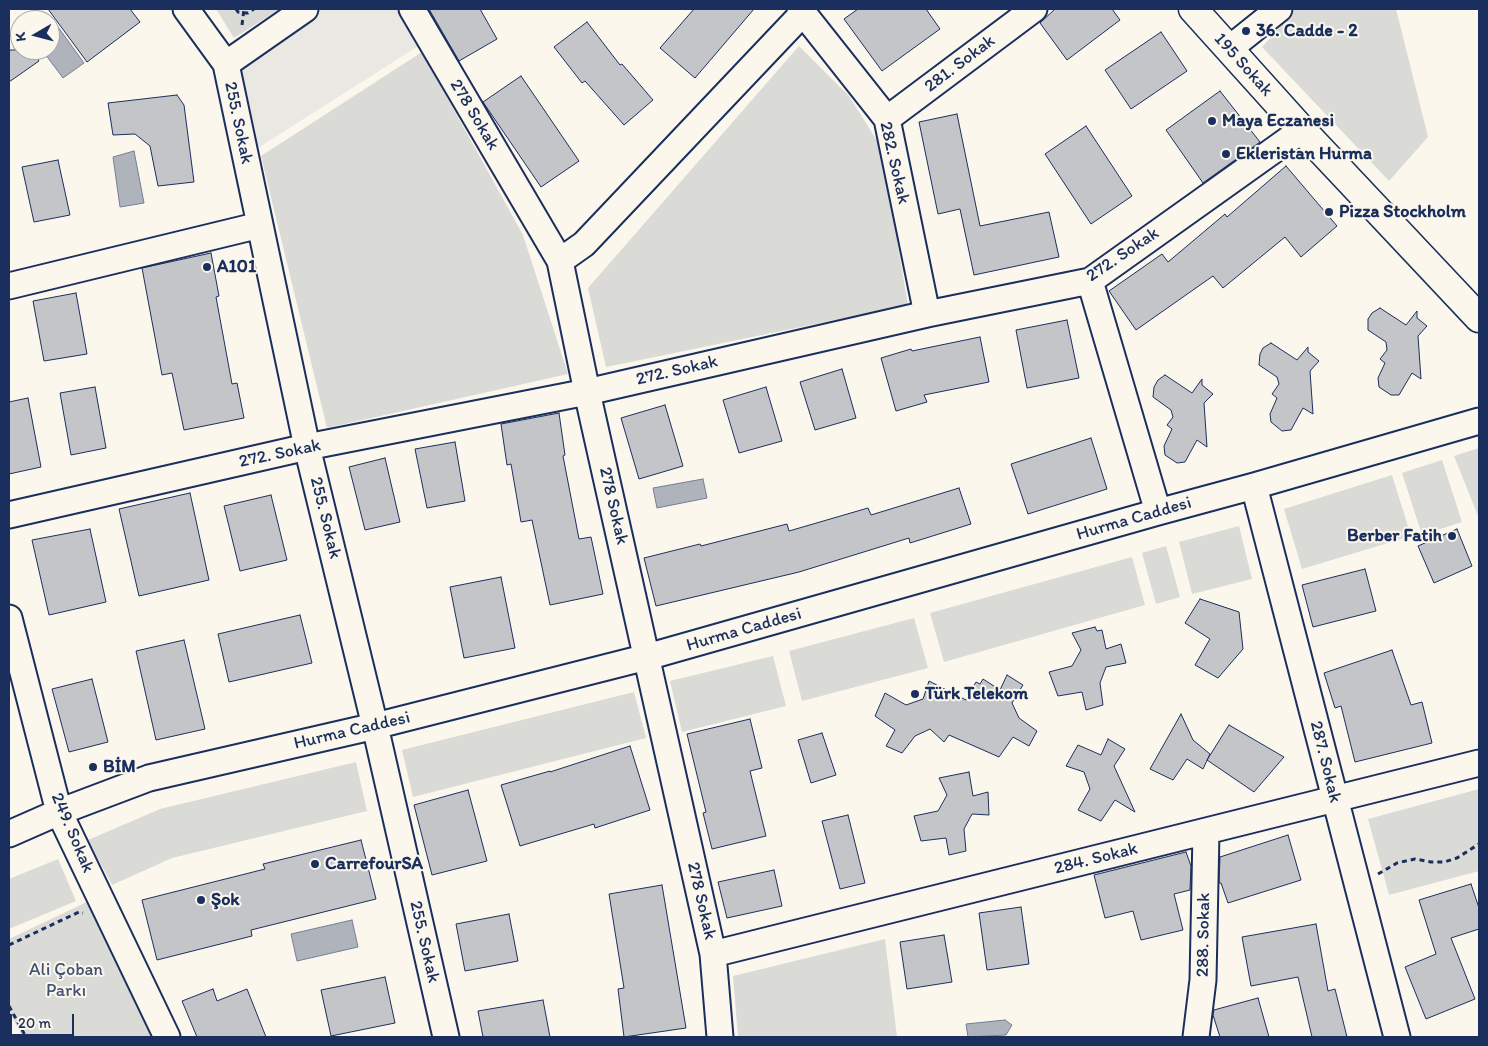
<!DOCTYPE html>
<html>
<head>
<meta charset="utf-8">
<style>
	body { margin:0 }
	#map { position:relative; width:1488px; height:1046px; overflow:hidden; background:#fbf7ec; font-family:Itim,sans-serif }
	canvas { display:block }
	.frame { position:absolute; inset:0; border:10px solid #1b2f5e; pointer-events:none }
	.north { position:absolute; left:10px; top:10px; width:50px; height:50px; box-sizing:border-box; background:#fbf7ec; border:1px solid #a1a7b3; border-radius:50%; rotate:262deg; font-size:14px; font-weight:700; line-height:20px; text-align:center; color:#1b2f5e }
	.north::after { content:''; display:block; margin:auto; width:18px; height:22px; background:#1b2f5e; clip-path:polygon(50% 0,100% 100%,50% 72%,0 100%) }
	.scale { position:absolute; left:10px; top:1014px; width:64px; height:22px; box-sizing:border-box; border:2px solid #1b2f5e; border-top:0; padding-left:6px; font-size:15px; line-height:18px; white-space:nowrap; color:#1b2f5e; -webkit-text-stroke:4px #fbf7ec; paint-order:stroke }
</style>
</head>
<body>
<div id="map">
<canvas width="1488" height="1046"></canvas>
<div class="frame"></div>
<div class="north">K</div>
<div class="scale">20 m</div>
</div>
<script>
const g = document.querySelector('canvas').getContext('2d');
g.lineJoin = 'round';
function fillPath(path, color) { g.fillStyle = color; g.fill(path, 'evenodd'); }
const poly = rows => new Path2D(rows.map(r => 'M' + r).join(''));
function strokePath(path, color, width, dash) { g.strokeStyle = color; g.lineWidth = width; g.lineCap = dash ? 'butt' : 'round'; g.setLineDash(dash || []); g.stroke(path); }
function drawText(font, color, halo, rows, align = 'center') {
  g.font = font + ' Itim,sans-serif'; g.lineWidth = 4; g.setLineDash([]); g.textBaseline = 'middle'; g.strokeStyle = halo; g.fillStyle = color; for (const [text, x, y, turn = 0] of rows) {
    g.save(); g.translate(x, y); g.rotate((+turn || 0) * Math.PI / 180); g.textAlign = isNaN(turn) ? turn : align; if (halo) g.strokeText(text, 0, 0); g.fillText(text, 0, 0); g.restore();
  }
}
fillPath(poly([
	[322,9,399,9,420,45,258,148,240,68]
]), '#eae8e2');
fillPath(poly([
	[216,9,280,9,234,38],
	[1296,9,1396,9,1428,137,1389,181,1262,47],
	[799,46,849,96,881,147,908,305,606,367,588,288],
	[422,52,523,235,568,374,327,428,261,156],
	[1479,448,1479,515,1478,516,1454,456],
	[1442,460,1462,522,1422,535,1402,473],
	[1392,475,1411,536,1302,569,1284,509],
	[1239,526,1252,579,1192,594,1179,542],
	[1166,546,1180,597,1156,604,1142,553],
	[1132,557,1145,605,944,662,930,613],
	[914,618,928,668,802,701,789,651],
	[773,656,786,706,682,732,670,681],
	[634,692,646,738,413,797,402,750],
	[356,762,367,811,172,858,112,885,88,840,160,809],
	[1479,789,1479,871,1389,895,1368,819],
	[58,859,76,901,9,929,9,879],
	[91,900,154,1037,23,1037,9,1012,9,939],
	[885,939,897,1037,738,1037,733,976]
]), '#dadad7');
const water = poly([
	[53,20,84,63,63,78,42,50,50,50,50,22,53,20],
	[134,151,144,203,120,207,113,157,134,151],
	[703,479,707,498,657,508,653,488,703,479],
	[352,920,358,947,297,961,291,934,352,920],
	[1005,1020,1012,1025,1006,1035,968,1037,966,1024,1005,1020]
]);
fillPath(water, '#afb3bb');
strokePath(water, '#747e96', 1);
const building = poly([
	[48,9,130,9,140,22,87,62,48,9],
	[429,9,480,9,497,39,459,61,429,9],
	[694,9,754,9,695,78,660,48,694,9],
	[858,9,926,9,940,29,882,71,844,19,858,9],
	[1055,9,1112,9,1120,20,1067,60,1040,23,1055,9],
	[587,22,620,65,622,64,653,100,624,125,585,81,582,83,554,47,587,22],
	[1161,32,1187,71,1131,109,1105,70,1161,32],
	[9,50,32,50,39,61,9,82,9,50],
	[521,76,579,161,541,187,483,102,521,76],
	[1220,91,1260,142,1203,183,1166,130,1220,91],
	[177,95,184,105,194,182,158,186,150,146,135,134,113,135,108,103,177,95],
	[957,114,980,226,1049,212,1059,257,974,275,960,209,938,214,919,122,957,114],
	[1086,126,1132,196,1091,224,1045,154,1086,126],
	[58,160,70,215,34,222,22,167,58,160],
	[1286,166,1337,226,1301,257,1285,237,1223,288,1213,276,1136,330,1109,291,1162,254,1168,262,1225,214,1227,217,1286,166],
	[211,253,219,296,216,297,232,384,237,383,244,418,184,430,172,373,162,375,142,268,211,253],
	[76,293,87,354,44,361,33,301,76,293],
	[1380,308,1406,325,1417,311,1417,318,1427,326,1418,336,1421,379,1412,373,1399,395,1391,395,1379,387,1378,378,1385,363,1380,359,1387,350,1386,342,1368,330,1368,319,1372,313,1380,308],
	[1067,320,1079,378,1027,388,1016,330,1067,320],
	[980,337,989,382,924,395,927,402,896,411,881,358,911,349,912,351,980,337],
	[1271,343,1297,360,1308,347,1308,352,1319,361,1310,371,1313,414,1303,408,1291,430,1282,431,1271,422,1270,414,1277,398,1272,394,1279,384,1277,377,1259,365,1260,354,1263,348,1271,343],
	[842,369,856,418,815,430,800,382,842,369],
	[1165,375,1192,393,1202,379,1202,385,1213,394,1204,403,1207,447,1197,440,1185,462,1177,463,1165,455,1164,446,1172,429,1167,425,1173,417,1171,410,1153,397,1154,387,1158,380,1165,375],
	[95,387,106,448,71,455,60,393,95,387],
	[766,387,782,441,739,453,723,400,766,387],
	[28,398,41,467,9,474,9,402,28,398],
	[665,405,683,466,639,479,621,418,665,405],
	[559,413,565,455,563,456,579,539,591,537,603,594,550,605,532,520,521,522,511,464,507,465,501,424,559,413],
	[1091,438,1107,489,1028,514,1011,464,1091,438],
	[455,442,465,501,427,508,415,449,455,442],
	[385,458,400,522,365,530,349,467,385,458],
	[959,488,971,524,910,543,909,538,799,572,656,606,644,558,700,544,701,546,787,524,789,531,868,508,871,515,959,488],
	[190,493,209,580,139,596,119,509,190,493],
	[271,495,287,560,240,571,224,506,271,495],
	[90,529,106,602,49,615,32,540,90,529],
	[1457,529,1472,566,1434,583,1418,546,1457,529],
	[1365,569,1376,611,1313,627,1302,585,1365,569],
	[501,577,515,648,464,658,450,587,501,577],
	[1200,599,1239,612,1243,649,1218,678,1195,665,1210,639,1185,623,1200,599],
	[300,615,312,663,229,682,218,634,300,615],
	[1095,627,1097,631,1102,630,1106,649,1121,644,1126,663,1106,667,1100,683,1103,705,1086,710,1082,692,1058,696,1049,672,1072,666,1081,650,1072,633,1095,627],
	[184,640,205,729,156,740,136,651,184,640],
	[1392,650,1411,705,1422,702,1432,743,1355,762,1341,706,1335,708,1324,673,1392,650],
	[1007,675,1023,685,1012,703,1019,718,1037,731,1029,746,1013,737,999,757,949,735,944,742,930,729,915,736,902,753,886,746,895,730,875,716,885,693,906,705,923,699,929,681,966,700,976,682,980,684,983,679,1000,690,1007,675],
	[92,679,108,742,69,752,52,689,92,679],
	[1181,714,1193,740,1210,754,1203,769,1187,759,1173,780,1150,769,1181,714],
	[750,719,762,768,750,771,766,836,712,849,703,813,706,812,687,734,750,719],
	[1229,725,1284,757,1254,792,1207,760,1229,725],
	[822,733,836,775,811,783,798,740,822,733],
	[1108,739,1125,749,1114,766,1135,812,1115,800,1101,821,1078,810,1090,789,1084,772,1066,766,1078,745,1101,755,1108,739],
	[630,746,650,810,595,828,594,824,520,846,501,785,550,771,550,772,630,746],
	[969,772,973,796,988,792,989,815,972,814,964,829,966,851,949,855,946,838,921,841,914,816,938,811,947,795,939,778,969,772],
	[468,790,487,861,432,875,414,805,468,790],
	[848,815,865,883,840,889,822,821,848,815],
	[1288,835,1301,880,1228,903,1221,883,1219,883,1220,857,1288,835],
	[361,840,376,899,251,930,252,936,157,960,142,900,265,869,263,864,361,840],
	[1186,852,1191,866,1190,890,1174,894,1183,930,1141,940,1133,911,1105,918,1094,875,1186,852],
	[774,870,782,906,727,918,718,882,774,870],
	[1471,884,1479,908,1479,929,1451,938,1475,999,1426,1019,1405,967,1436,954,1419,900,1471,884],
	[662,885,686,1028,624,1037,618,989,624,988,609,894,662,885],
	[1021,907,1029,964,987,970,979,913,1021,907],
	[509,914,518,961,465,971,456,924,509,914],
	[1316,924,1328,991,1335,989,1347,1037,1312,1037,1298,977,1251,986,1242,937,1316,924],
	[944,935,952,982,907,989,900,942,944,935],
	[385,977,395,1023,331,1036,321,990,385,977],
	[213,989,217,1001,247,989,266,1037,197,1037,182,1001,213,989],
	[1258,998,1269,1037,1220,1037,1213,1015,1214,1010,1258,998],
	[543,1000,550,1037,483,1037,478,1011,543,1000]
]);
fillPath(building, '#c3c5c9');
strokePath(building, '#1b2f5e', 1);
const minor = poly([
	[186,9,226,64,307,447,375,726,446,1037],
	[412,9,560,261,587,392,713,954,720,1037],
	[800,9,887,119,927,314],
	[1229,49,1279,9],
	[226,64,305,9],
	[887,119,1034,9],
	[560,261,584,244,803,13],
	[1090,281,1158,512],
	[9,286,260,225],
	[1254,486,1397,1037],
	[9,515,307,447,587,392,927,314,1090,281,1302,130],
	[9,618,59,812,167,1037],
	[9,834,59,812,149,778,375,726,647,657,1158,512,1254,486,1479,421],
	[713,954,1479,763],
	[1196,1037,1203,980,1206,832]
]);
const tertiary = poly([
	[1193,9,1302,130,1479,318]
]);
strokePath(minor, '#1b2f5e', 29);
strokePath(tertiary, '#1b2f5e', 31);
strokePath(poly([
	[236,9,238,12,243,13,248,13,254,9],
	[242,25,244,9],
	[1378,874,1397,863,1415,859,1431,862,1444,862,1457,858,1479,844],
	[9,945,79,912,83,913],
	[9,1006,26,1037]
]), '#1b2f5e', 3, [5, 4]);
strokePath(minor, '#fbf7ec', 25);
strokePath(tertiary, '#fbf7ec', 28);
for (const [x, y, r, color] of [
	[1246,31,5,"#1b2f5e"],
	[1212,121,5,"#1b2f5e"],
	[1226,154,5,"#1b2f5e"],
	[1329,212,5,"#1b2f5e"],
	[207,267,5,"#1b2f5e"],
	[1452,536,5,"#1b2f5e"],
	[915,694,5,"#1b2f5e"],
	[93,767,5,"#1b2f5e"],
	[315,864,5,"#1b2f5e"],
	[201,900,5,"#1b2f5e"]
]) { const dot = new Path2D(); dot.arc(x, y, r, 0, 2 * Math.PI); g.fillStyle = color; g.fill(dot); strokePath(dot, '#fbf7ec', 2); }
drawText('bold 18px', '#1b2f5e', '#fbf7ec', [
	["36. Cadde - 2",1256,31],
	["Maya Eczanesi",1222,121],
	["Ekleristan Hurma",1236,154],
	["Pizza Stockholm",1339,212],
	["A101",217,267],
	["Berber Fatih",1442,536,"right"],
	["Türk Telekom",925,694],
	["BİM",103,767],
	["CarrefourSA",325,864],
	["Şok",211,900]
], 'left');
drawText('18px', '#1b2f5e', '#fbf7ec', [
	["281. Sokak",960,64,-37],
	["195 Sokak",1243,65,48],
	["278 Sokak",474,115,59],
	["255. Sokak",238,123,78],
	["282. Sokak",894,163,77],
	["272. Sokak",1123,255,-34],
	["272. Sokak",677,371,-13],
	["272. Sokak",280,454,-12],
	["278 Sokak",613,506,77],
	["255. Sokak",325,518,76],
	["Hurma Caddesi",1134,519,-16],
	["Hurma Caddesi",744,630,-16],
	["Hurma Caddesi",352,731,-13],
	["287. Sokak",1325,762,76],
	["249. Sokak",72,833,67],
	["284. Sokak",1096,859,-14],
	["278 Sokak",701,901,77],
	["288. Sokak",1204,935,-89],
	["255. Sokak",424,942,77]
]);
drawText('18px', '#415176', '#fbf7ec', [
	["Ali Çoban",66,970],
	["Parkı",66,991]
]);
</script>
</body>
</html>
